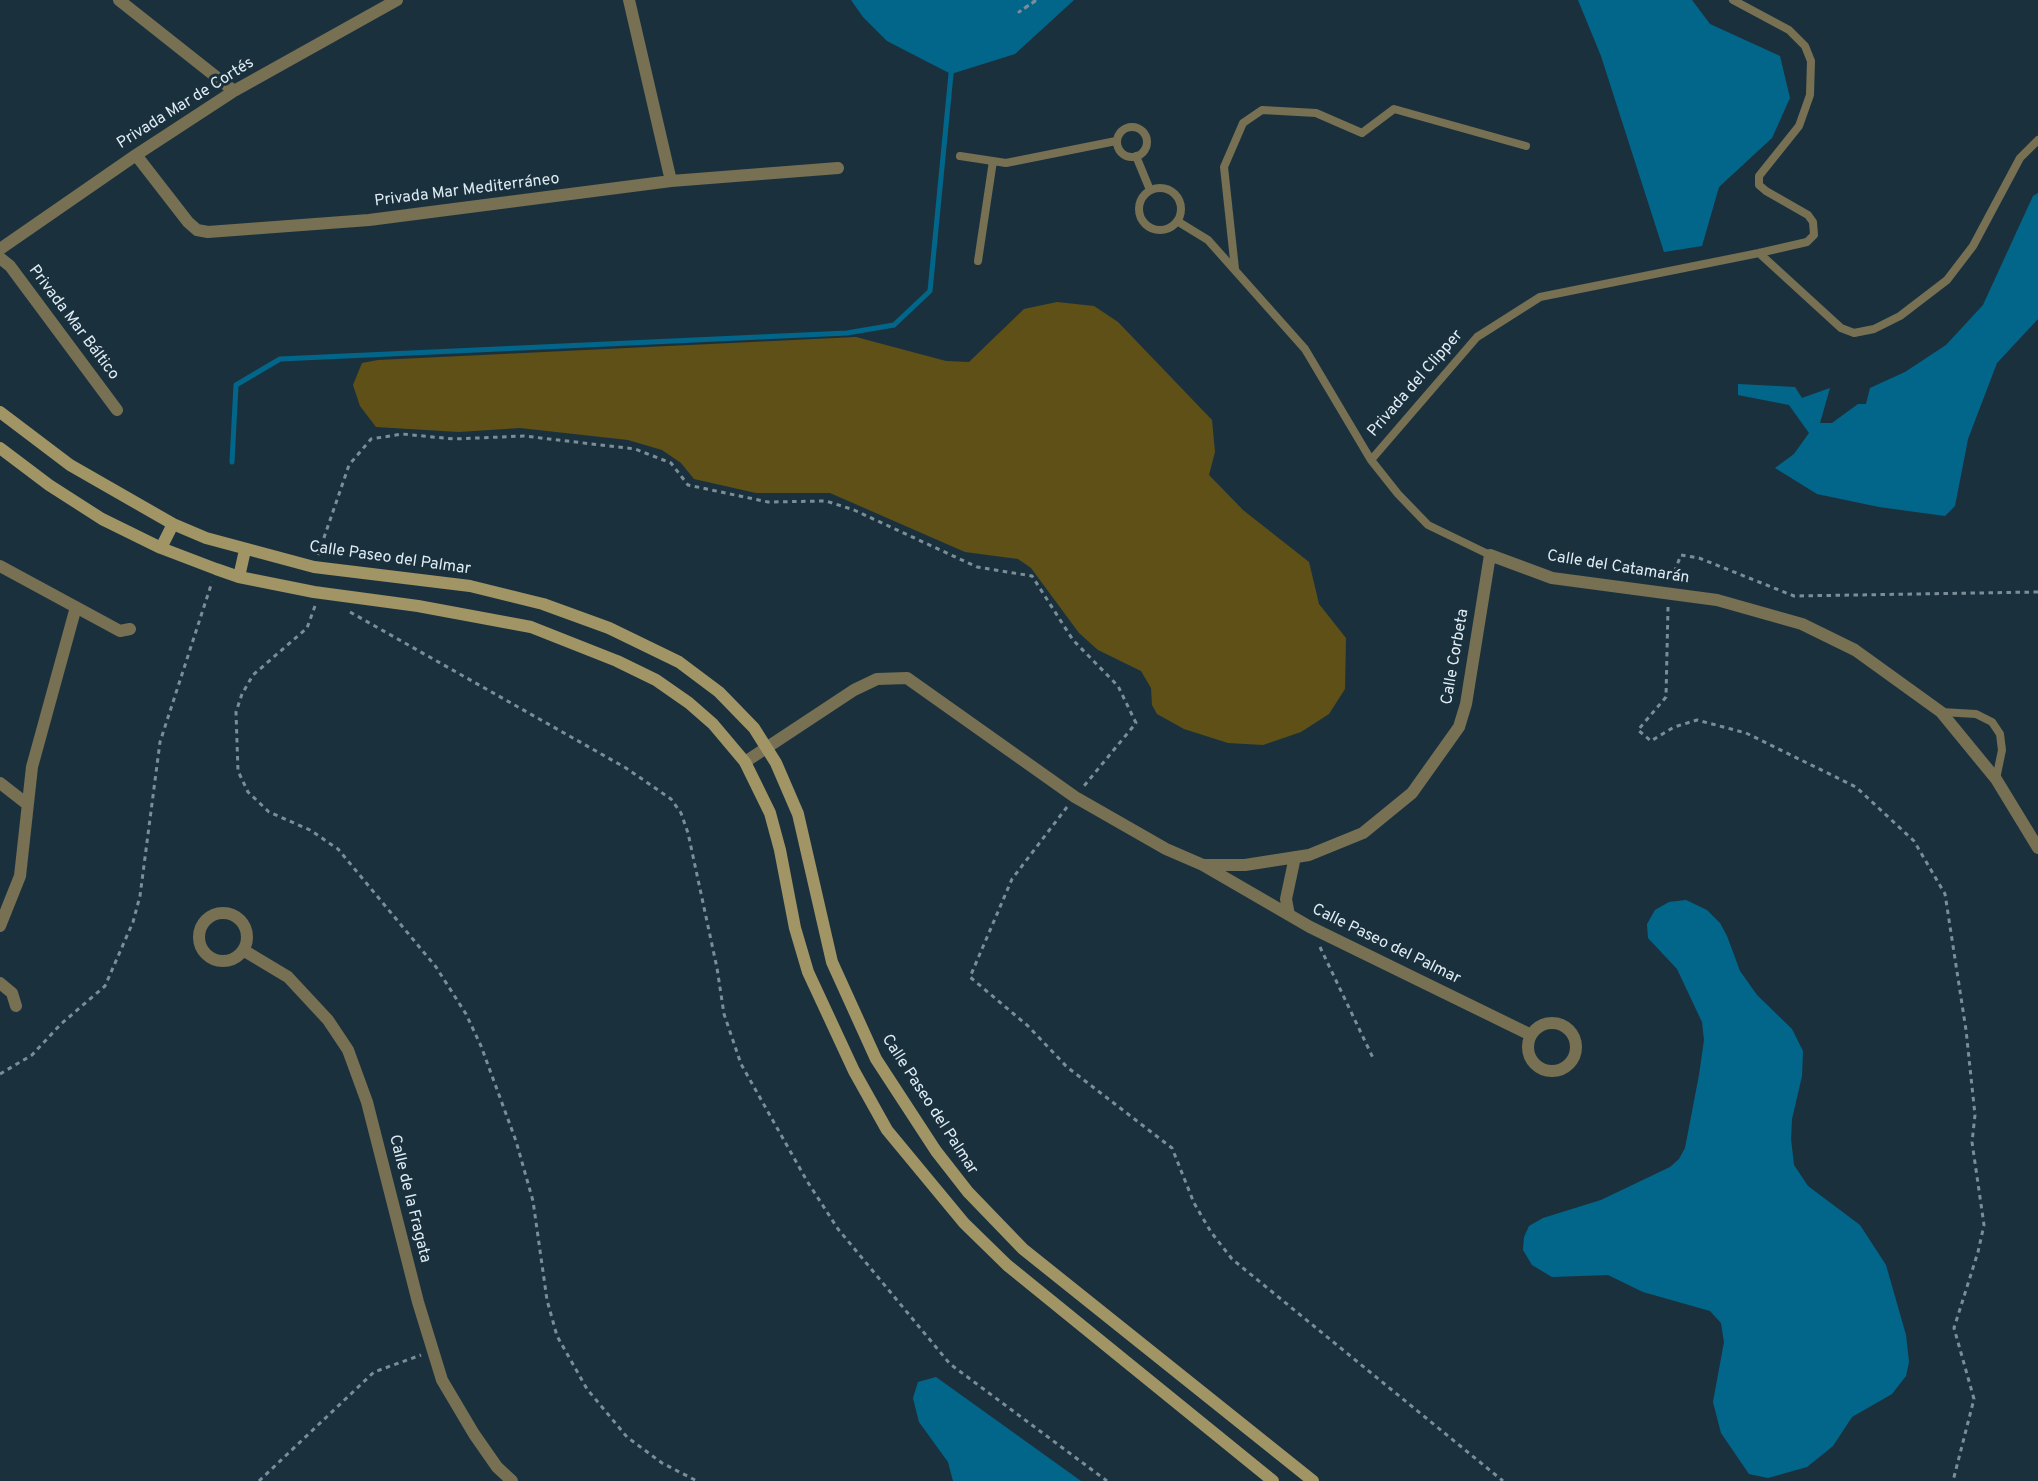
<!DOCTYPE html>
<html>
<head>
<meta charset="utf-8">
<style>
	body { margin:0 }
	canvas { display:block; background:#1a313d }
</style>
</head>
<body>
<canvas width="2038" height="1481"></canvas>
<script>
const g = document.querySelector('canvas').getContext('2d');
g.lineJoin = 'round';
function fillPath(path, color) { g.fillStyle = color; g.fill(path, 'evenodd'); }
const poly = rows => new Path2D(rows.map(r => 'M' + r).join(''));
function strokePath(path, color, width, dash) { g.strokeStyle = color; g.lineWidth = width; g.lineCap = dash ? 'butt' : 'round'; g.setLineDash(dash || []); g.stroke(path); }
function drawText(font, color, halo, rows, align = 'center') {
  g.font = font + ' Overpass,sans-serif'; g.lineWidth = 6; g.setLineDash([]); g.textBaseline = 'middle'; g.strokeStyle = halo; g.fillStyle = color; for (const [text, x, y, turn = 0] of rows) {
    g.save(); g.translate(x, y); g.rotate((+turn || 0) * Math.PI / 180); g.textAlign = isNaN(turn) ? turn : align; if (halo) g.strokeText(text, 0, 0); g.fillText(text, 0, 0); g.restore();
  }
}
fillPath(poly([
	[1057,302,1094,306,1118,322,1212,420,1215,452,1209,475,1243,510,1309,562,1319,604,1346,638,1345,689,1329,714,1301,732,1263,745,1228,743,1184,729,1157,714,1152,705,1151,688,1141,671,1098,650,1079,633,1031,568,1018,559,965,552,830,493,756,493,694,479,681,463,662,450,628,440,520,428,459,432,376,427,360,406,353,385,362,363,378,360,856,337,946,361,969,362,1024,309]
]), '#5e5017');
fillPath(poly([
	[851,0,1074,0,1015,54,951,74,887,41,863,17],
	[1578,0,1692,0,1710,24,1780,56,1790,98,1772,138,1719,187,1702,246,1664,252,1601,56],
	[2038,193,2038,319,1997,363,1968,439,1955,506,1945,516,1879,507,1817,494,1775,468,1794,454,1809,433,1789,405,1738,395,1738,384,1795,387,1802,398,1830,388,1820,423,1832,423,1858,404,1866,404,1870,388,1905,372,1946,345,1983,305,2033,196],
	[1686,900,1707,910,1720,923,1727,936,1740,971,1757,995,1792,1029,1803,1051,1802,1076,1792,1119,1791,1139,1794,1165,1808,1186,1860,1225,1886,1265,1906,1335,1909,1362,1906,1376,1892,1394,1852,1417,1833,1446,1807,1467,1768,1478,1749,1474,1721,1433,1713,1402,1724,1342,1721,1323,1710,1311,1643,1292,1608,1275,1552,1277,1532,1265,1523,1250,1524,1237,1529,1226,1543,1218,1601,1200,1670,1167,1679,1159,1685,1148,1699,1075,1704,1040,1702,1022,1677,969,1648,938,1647,924,1655,910,1669,902],
	[936,1377,1081,1481,953,1481,948,1462,919,1422,913,1398,918,1382]
]), '#02668b');
strokePath(poly([
	[232,462,236,385,280,359,847,333,894,325,930,291,951,74]
]), '#02668b', 5);
strokePath(poly([
	[1036,0,1019,12,1037,0],
	[318,555,349,465,371,439,402,434,454,439,524,436,635,449,671,463,688,485,768,502,826,501,854,510,977,567,1032,576,1073,640,1118,686,1136,723,1084,786],
	[1671,580,1681,555,1699,558,1794,596,2038,592],
	[315,606,307,628,253,675,242,694,236,712,238,771,248,792,269,812,310,830,338,849,436,967,466,1014,481,1046,516,1141,533,1201,547,1300,557,1336,587,1389,627,1437,662,1463,697,1481],
	[1668,607,1666,697,1638,730,1651,741,1674,727,1697,720,1746,733,1856,787,1914,841,1945,894,1966,1030,1975,1115,1972,1142,1984,1225,1978,1252,1954,1328,1974,1399,1953,1481],
	[350,612,626,768,671,799,681,813,688,833,717,968,724,1014,741,1064,807,1181,838,1229,950,1364,1107,1481],
	[1067,807,1012,879,970,977,1028,1026,1067,1067,1172,1148,1194,1203,1211,1232,1232,1259,1503,1481],
	[1320,947,1374,1060],
	[0,1074,32,1055,61,1024,105,986,133,922,140,896,160,742,212,582],
	[259,1481,374,1372,421,1355]
]), '#7b8d97', 3, [4.5, 4.5]);
strokePath(poly([
	'1117 142a15 15 0 1 1 30 0a15 15 0 1 1-30 0Z',
	[960,156,1006,163,1116,141],
	[1136,156,1150,190],
	'1139 209a21 21 0 1 1 42 0a21 21 0 1 1-42 0Z',
	[1177,221,1208,240,1305,349,1371,460,1398,494,1428,525,1490,555],
	[1759,253,1841,328,1854,333,1874,329,1900,316,1947,280,1973,246,2020,158,2038,140],
	[978,261,993,161],
	[1235,269,1224,167,1243,123,1262,110,1316,113,1362,133,1394,109,1526,146],
	[1371,460,1477,337,1540,297,1759,253,1807,242,1814,235,1813,222,1808,215,1766,191,1759,185,1759,176,1799,126,1810,95,1811,61,1805,46,1789,30,1733,0],
	[1941,712,1976,714,1992,722,2000,734,2002,750,1996,779]
]), '#777052', 8);
strokePath(poly([
	[119,0,234,91],
	[629,0,671,181],
	[136,155,188,222,197,230,208,232,369,220,671,181,838,168],
	[0,249,136,155,234,91,397,0],
	[0,258,10,266,117,410],
	[0,566,120,631,130,629],
	[745,762,854,690,877,679,907,678,1075,797,1166,849,1203,865,1310,927,1531,1035],
	[0,783,27,804],
	[1203,865,1245,865,1309,855,1363,833,1412,793,1459,727,1466,704,1490,555,1552,578,1717,600,1802,624,1855,650,1941,712,1996,779,2038,848],
	'199 937a24 24 0 1 1 48 0a24 24 0 1 1-48 0Z',
	[1289,915,1286,899,1295,857],
	[0,926,20,876,32,767,76,607],
	[243,950,288,977,328,1020,348,1050,367,1102,418,1302,442,1380,474,1434,497,1467,512,1481],
	[0,983,12,993,16,1006],
	'1528 1047a24 24 0 1 1 48 0a24 24 0 1 1-48 0Z'
]), '#777052', 12);
strokePath(poly([
	[0,412,70,465,173,524,206,538,314,567,470,586,543,604,609,628,679,662,719,692,754,728,776,763,798,814,832,962,876,1059,936,1151,968,1192,1023,1249,1313,1481],
	[0,448,49,485,102,519,161,548,216,569,239,577,314,592,418,606,531,627,617,661,656,680,689,703,713,724,745,762,770,813,780,850,795,928,808,972,854,1071,887,1130,964,1223,1007,1265,1273,1481],
	[161,548,173,524],
	[239,577,245,550]
]), '#a19565', 12);
drawText('16px', '#dfecf4', '#1a313d', [
	["Privada Mar de Cortés",186,104,-32],
	["Privada Mar Mediterráneo",467,191,-7],
	["Privada Mar Báltico",73,323,53],
	["Privada del Clipper",1416,384,-49],
	["Calle Paseo del Palmar",390,559,8],
	["Calle del Catamarán",1618,568,9],
	["Calle Corbeta",1456,657,-80],
	["Calle Paseo del Palmar",1386,945,26],
	["Calle Paseo del Palmar",929,1105,57],
	["Calle de la Fragata",409,1199,76]
]);
</script>
</body>
</html>
